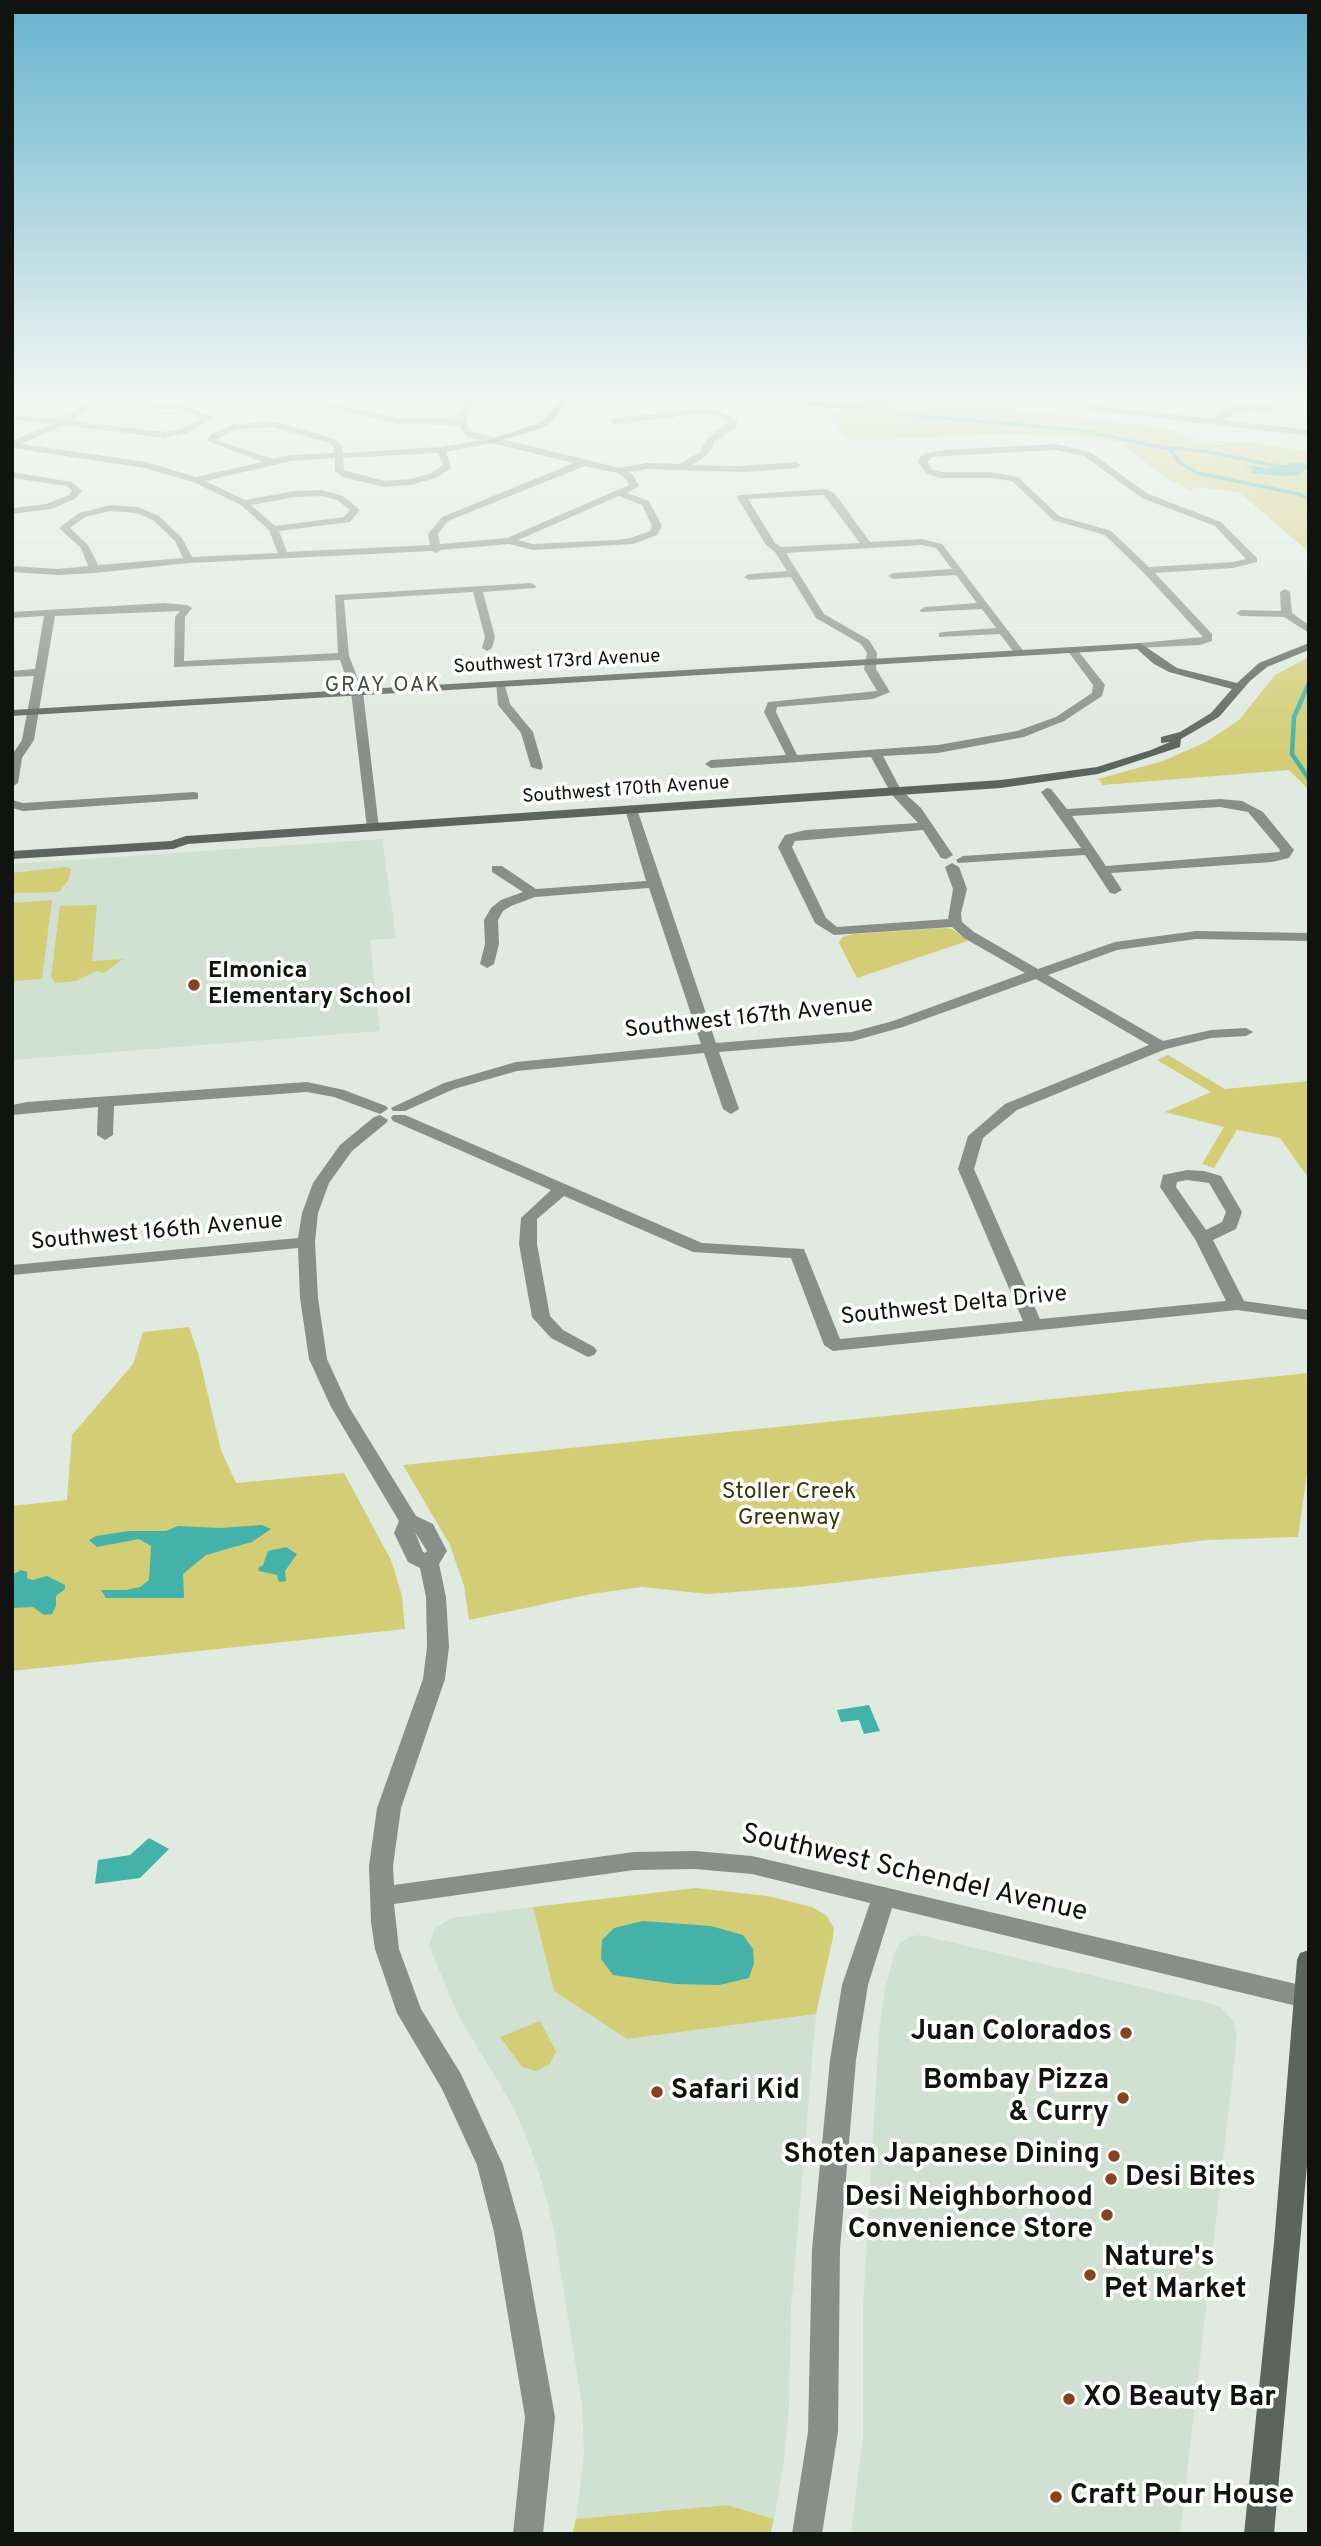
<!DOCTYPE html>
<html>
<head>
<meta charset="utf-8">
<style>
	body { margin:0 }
	#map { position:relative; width:1321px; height:2546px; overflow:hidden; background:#e0eae1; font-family:Overpass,sans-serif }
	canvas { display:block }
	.frame { position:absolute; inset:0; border:14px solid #101310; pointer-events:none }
</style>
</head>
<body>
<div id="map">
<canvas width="1321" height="2546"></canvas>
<div class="frame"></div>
</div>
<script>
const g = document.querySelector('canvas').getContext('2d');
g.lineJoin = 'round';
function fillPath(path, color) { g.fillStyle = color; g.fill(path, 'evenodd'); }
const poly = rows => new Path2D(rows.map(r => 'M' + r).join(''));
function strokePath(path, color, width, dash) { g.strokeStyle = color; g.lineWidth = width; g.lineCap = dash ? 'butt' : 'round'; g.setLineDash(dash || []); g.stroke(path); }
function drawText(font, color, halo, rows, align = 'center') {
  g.font = font + ' Overpass,sans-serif'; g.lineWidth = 7; g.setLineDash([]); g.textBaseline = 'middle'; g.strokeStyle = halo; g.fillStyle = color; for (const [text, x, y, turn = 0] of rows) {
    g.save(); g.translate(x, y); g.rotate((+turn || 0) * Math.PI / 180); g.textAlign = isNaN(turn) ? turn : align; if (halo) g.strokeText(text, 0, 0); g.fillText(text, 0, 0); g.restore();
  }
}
fillPath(poly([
	[382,839,396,938,370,940,380,1031,12,1060,12,864],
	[533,1907,554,1991,627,2039,816,2014,791,2308,789,2410,783,2468,774,2519,727,2505,576,2519,584,2456,582,2404,553,2226,544,2188,530,2146,513,2106,459,2017,429,1946,434,1929,451,1918],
	[920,1935,1209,2003,1220,2007,1233,2020,1237,2037,1180,2534,851,2534,863,2436,863,2308,879,2032,884,1994,895,1951,900,1943,909,1937]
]), '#d0e0d1');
fillPath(poly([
	[968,404,1162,427,1199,440,1245,442,1309,451,1309,552,1240,493,1201,487,1190,490,1161,475,1122,443,1073,436,999,434,849,441,826,411],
	[1309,657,1309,790,1289,770,1103,785,1098,779,1163,761,1206,742,1239,720,1275,675],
	[66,867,71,869,69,879,59,892,12,893,12,873],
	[52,900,42,979,12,981,12,903],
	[97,905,92,961,123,959,104,973,96,971,76,981,55,983,51,977,60,906],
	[943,928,952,929,968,941,857,978,839,943,842,937,853,934],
	[1168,1055,1225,1089,1309,1081,1309,1179,1280,1138,1237,1130,1214,1168,1202,1164,1224,1127,1165,1112,1211,1092,1157,1060],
	[189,1327,198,1353,221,1450,236,1483,344,1473,391,1560,402,1596,405,1629,12,1671,12,1506,67,1500,72,1435,133,1364,143,1332],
	[1309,1373,1309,1459,1298,1537,1208,1540,799,1587,708,1594,642,1587,591,1594,469,1620,464,1586,450,1545,403,1465],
	[696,1888,767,1896,812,1907,826,1915,834,1928,833,1937,816,2014,627,2039,554,1991,533,1907],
	[540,2021,556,2051,550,2064,536,2071,522,2067,500,2037],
	[727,2505,774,2519,770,2534,572,2534,576,2519]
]), '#d3ce76');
fillPath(poly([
	[1293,463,1309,464,1309,467,1298,475,1282,476,1249,473,1255,470,1243,465,1269,468],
	[262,1525,271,1529,252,1542,206,1555,183,1574,184,1598,106,1598,101,1590,126,1590,140,1587,149,1580,151,1546,139,1539,97,1547,89,1540,96,1536,129,1531,166,1531,178,1526,220,1528],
	[286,1547,297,1554,285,1571,286,1581,279,1582,277,1575,259,1571,258,1568,263,1565,268,1551],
	[21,1570,27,1572,27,1578,32,1580,47,1576,65,1585,65,1589,56,1596,56,1606,52,1614,44,1615,33,1607,12,1608,12,1575],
	[869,1705,880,1731,864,1734,859,1720,841,1722,837,1710],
	[149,1838,169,1849,140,1878,95,1884,98,1860,130,1855],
	[643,1921,711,1926,743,1935,753,1949,754,1963,749,1978,719,1985,675,1984,613,1975,601,1959,602,1940,614,1928]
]), '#43b2a8');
strokePath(poly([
	[842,395,907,415,1079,430,1159,447,1204,451,1287,468],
	[1168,447,1179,462,1197,473,1299,494,1309,499]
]), '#43b2a8', 3.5);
strokePath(poly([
	[1309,683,1294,717,1292,754,1309,779]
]), '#43b2a8', 4.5);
fillPath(poly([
	[96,395,105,395,102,398,184,405,213,418,187,433,164,438,64,425,21,444,146,462,196,477,263,462,207,441,210,435,234,424,276,422,335,439,342,446,343,453,441,447,481,440,467,436,459,425,398,424,316,403,319,397,339,395,325,402,398,418,457,419,466,402,410,395,468,397,470,395,478,395,465,417,468,427,473,432,620,468,647,463,680,464,700,452,707,439,729,422,713,415,699,414,613,424,610,419,699,408,718,411,738,421,736,427,714,442,713,448,706,456,691,465,743,466,797,462,801,465,797,468,743,472,647,469,628,472,633,475,639,486,627,493,649,501,662,526,657,535,633,544,533,550,509,544,441,550,436,553,432,551,189,563,95,573,58,575,12,572,12,566,58,569,88,566,81,548,59,528,79,513,111,505,138,507,159,516,182,538,192,557,278,553,269,530,241,505,193,482,145,468,12,448,12,441,53,424,16,420,13,415,62,420,96,395],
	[96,403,183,410,202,418,181,429,164,432,71,421,96,403],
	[273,427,329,443,334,447,334,453,291,455,273,459,216,440,236,429,273,427],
	[491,443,574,463,442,517,428,534,430,545,287,552,279,531,350,522,360,510,343,496,322,490,295,491,245,500,205,481,291,461,335,458,335,471,342,477,384,487,411,485,438,477,451,468,446,452,491,443],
	[438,453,443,465,432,473,410,479,384,481,344,470,343,458,438,453],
	[585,466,617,473,626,479,629,485,507,538,440,544,438,534,448,521,585,466],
	[322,496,337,500,350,510,344,517,275,526,251,505,295,497,322,496],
	[619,496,642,505,652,526,650,531,631,538,616,540,533,544,518,540,619,496],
	[111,511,136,513,153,520,175,541,183,558,98,565,88,545,70,528,85,517,111,511],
	[1063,395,1073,395,1092,405,1213,419,1223,410,1237,406,1272,406,1275,411,1237,412,1222,420,1309,430,1309,436,1090,410,1063,395],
	[1056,444,1090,452,1148,494,1221,522,1257,558,1257,562,1233,568,1155,573,1212,634,1212,641,1200,645,1136,648,1135,646,1140,643,1203,637,1143,572,1105,535,1053,520,1012,481,990,478,940,478,927,474,918,462,920,456,927,453,945,450,1056,444],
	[1056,450,1084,456,1142,498,1215,526,1246,559,1233,562,1149,567,1111,531,1059,516,1018,477,990,472,941,472,933,470,927,462,932,457,945,456,1056,450],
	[12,472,72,482,82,491,75,499,51,509,12,514,12,508,46,504,69,495,72,491,67,486,12,478,12,472],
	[826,489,835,494,870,542,922,539,942,544,1025,653,1016,655,1000,634,939,637,939,633,943,632,996,628,982,609,921,612,920,610,925,607,977,603,956,575,893,579,888,576,893,573,952,569,936,548,922,545,786,553,824,614,869,640,877,653,876,669,890,692,873,699,777,707,776,712,797,755,938,745,1017,731,1056,717,1092,693,1093,685,1067,650,1072,647,1076,648,1105,685,1102,696,1064,721,1024,737,938,753,883,756,901,790,921,808,953,855,946,859,941,858,923,830,795,841,792,847,826,918,837,927,948,919,953,889,945,867,952,863,959,867,967,889,961,913,962,922,974,932,1038,969,1115,942,1196,931,1309,933,1309,941,1196,939,1117,950,1048,975,1163,1041,1211,1030,1246,1028,1253,1032,1246,1036,1211,1038,1166,1049,1017,1110,983,1138,974,1169,1040,1319,1226,1301,1195,1239,1160,1187,1163,1175,1187,1170,1204,1171,1221,1176,1242,1212,1236,1229,1213,1240,1244,1301,1309,1310,1309,1320,1237,1310,833,1351,824,1345,791,1258,693,1252,564,1196,537,1219,537,1244,550,1316,563,1330,594,1347,597,1351,594,1355,588,1357,551,1338,532,1317,519,1244,521,1218,551,1190,393,1121,391,1118,393,1115,405,1115,702,1243,804,1249,840,1339,1023,1321,958,1169,968,1136,1005,1104,1149,1045,1036,979,903,1027,853,1041,719,1052,739,1109,731,1114,723,1109,704,1053,517,1071,454,1089,405,1111,393,1111,391,1108,444,1083,516,1062,701,1044,649,888,535,897,511,906,503,911,498,920,499,944,494,964,487,968,480,964,485,944,484,920,491,908,501,900,523,892,492,872,492,866,502,866,536,889,646,881,625,809,631,805,637,809,716,1043,852,1032,893,1021,1025,973,964,938,952,927,834,935,815,923,778,847,785,835,806,830,918,823,892,795,871,757,711,768,705,764,711,760,786,755,764,712,768,702,877,691,864,669,867,653,861,644,816,618,791,577,749,580,744,577,749,574,787,571,775,552,766,545,737,497,739,495,826,489],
	[824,495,860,543,781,547,775,543,748,499,824,495],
	[1187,1180,1209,1183,1226,1212,1222,1222,1206,1230,1176,1187,1177,1182,1187,1180],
	[531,583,536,586,535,588,483,592,495,637,492,648,487,651,482,648,485,637,473,592,344,600,349,656,363,692,379,828,378,831,368,831,367,828,351,692,340,660,174,667,175,617,180,611,55,616,34,740,22,758,18,783,12,787,12,755,22,740,34,676,12,677,12,671,35,669,44,616,12,618,12,612,164,603,187,605,192,608,185,617,184,661,338,653,335,595,531,583],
	[1285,589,1290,592,1292,613,1309,625,1309,633,1284,617,1241,616,1236,613,1241,610,1281,611,1280,592,1285,589],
	[496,682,504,682,510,704,533,732,543,767,541,770,531,767,521,733,498,705,496,682],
	[1047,788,1051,789,1067,809,1220,799,1242,801,1263,812,1294,850,1289,858,1272,862,1111,873,1122,890,1115,894,1110,893,1085,855,958,863,956,860,963,856,1081,848,1041,792,1047,788],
	[1220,807,1248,812,1280,850,1279,852,1106,866,1072,816,1220,807],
	[194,792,198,793,198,799,23,811,12,808,12,800,23,803,194,792],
	[307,1082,344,1090,386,1106,388,1109,380,1114,334,1097,307,1092,114,1106,113,1135,105,1140,97,1135,98,1107,12,1115,12,1105,27,1102,307,1082],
	[380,1115,388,1120,386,1123,352,1151,329,1183,318,1213,315,1242,318,1298,327,1359,349,1407,416,1516,433,1524,447,1551,439,1564,446,1597,449,1647,445,1679,401,1808,393,1866,394,1885,634,1852,695,1851,752,1856,1309,1987,1309,2009,892,1908,868,1985,856,2060,840,2249,838,2432,822,2534,792,2534,808,2432,812,2249,830,2060,842,1985,870,1903,752,1874,695,1869,634,1870,394,1904,399,1949,421,2009,461,2074,503,2165,522,2232,555,2417,543,2534,513,2534,525,2417,494,2232,477,2165,442,2089,397,2013,375,1949,371,1922,369,1866,377,1808,423,1679,427,1647,426,1597,420,1568,408,1562,394,1533,399,1521,331,1407,309,1359,300,1298,298,1248,12,1275,12,1265,298,1238,302,1213,313,1183,340,1145,374,1117,380,1115],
	[415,1532,427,1551,425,1553,423,1552,415,1532]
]), '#898e8b');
fillPath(poly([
	[565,395,573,395,550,423,542,428,490,444,486,441,536,424,544,419,565,395],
	[752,395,849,403,937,395,899,404,849,409,795,405,752,395],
	[1140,643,1177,668,1237,683,1259,663,1309,643,1309,650,1267,667,1250,681,1219,717,1181,739,1180,747,1098,774,1001,788,188,844,173,849,12,859,12,851,171,841,186,836,1001,780,1097,767,1151,750,1170,742,1161,743,1161,737,1180,732,1211,713,1232,689,1169,672,1154,664,1137,649,12,716,12,710,1140,643],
	[1309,1950,1309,2143,1274,2534,1244,2534,1274,2243,1297,1960,1300,1953,1309,1950]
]), '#5c6460');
strokePath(poly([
	[12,410,40,395]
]), '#828983', 2);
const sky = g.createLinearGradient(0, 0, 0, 751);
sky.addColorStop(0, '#66b3ce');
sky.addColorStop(0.53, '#f1f6f2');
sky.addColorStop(1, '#f1f6f200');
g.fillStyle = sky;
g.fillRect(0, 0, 1321, 751);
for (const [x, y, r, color] of [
	[194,985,7,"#88421d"],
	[1126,2033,7,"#88421d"],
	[657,2092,7,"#88421d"],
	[1123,2098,7,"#88421d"],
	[1114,2156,7,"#88421d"],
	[1111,2179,7,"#88421d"],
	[1107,2215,7,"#88421d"],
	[1090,2275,7,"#88421d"],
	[1069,2399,7,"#88421d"],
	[1056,2497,7,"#88421d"]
]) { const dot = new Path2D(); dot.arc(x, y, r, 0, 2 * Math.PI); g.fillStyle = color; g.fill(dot); strokePath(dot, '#fff', 2.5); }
drawText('19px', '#101310', '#fff', [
	["Southwest 173rd Avenue",557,663,-3],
	["Southwest 170th Avenue",626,791,-4]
]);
g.letterSpacing = '2px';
drawText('21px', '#434b43', '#fff', [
	["GRAY OAK",383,687]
]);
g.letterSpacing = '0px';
drawText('bold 23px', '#101310', '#fff', [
	["Elmonica",208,972],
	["Elementary School",208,998]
], 'left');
drawText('23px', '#101310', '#fff', [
	["Southwest 167th Avenue",749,1019,-6],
	["Southwest 166th Avenue",157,1233,-5],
	["Southwest Delta Drive",954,1307,-6]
]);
drawText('23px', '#393608', '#fff', [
	["Stoller Creek",789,1493],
	["Greenway",789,1519]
]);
drawText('28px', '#101310', '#fff', [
	["Southwest Schendel Avenue",914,1875,13]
]);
drawText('bold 28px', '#101310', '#fff', [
	["Juan Colorados",1112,2033,"right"],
	["Bombay Pizza",1109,2082,"right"],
	["& Curry",1109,2114,"right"],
	["Safari Kid",671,2092],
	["Shoten Japanese Dining",1100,2156,"right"],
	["Desi Bites",1125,2179],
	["Desi Neighborhood",1093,2199,"right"],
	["Convenience Store",1093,2231,"right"],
	["Nature's",1104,2259],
	["Pet Market",1104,2291],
	["XO Beauty Bar",1083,2399],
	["Craft Pour House",1070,2497]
], 'left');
</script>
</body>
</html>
